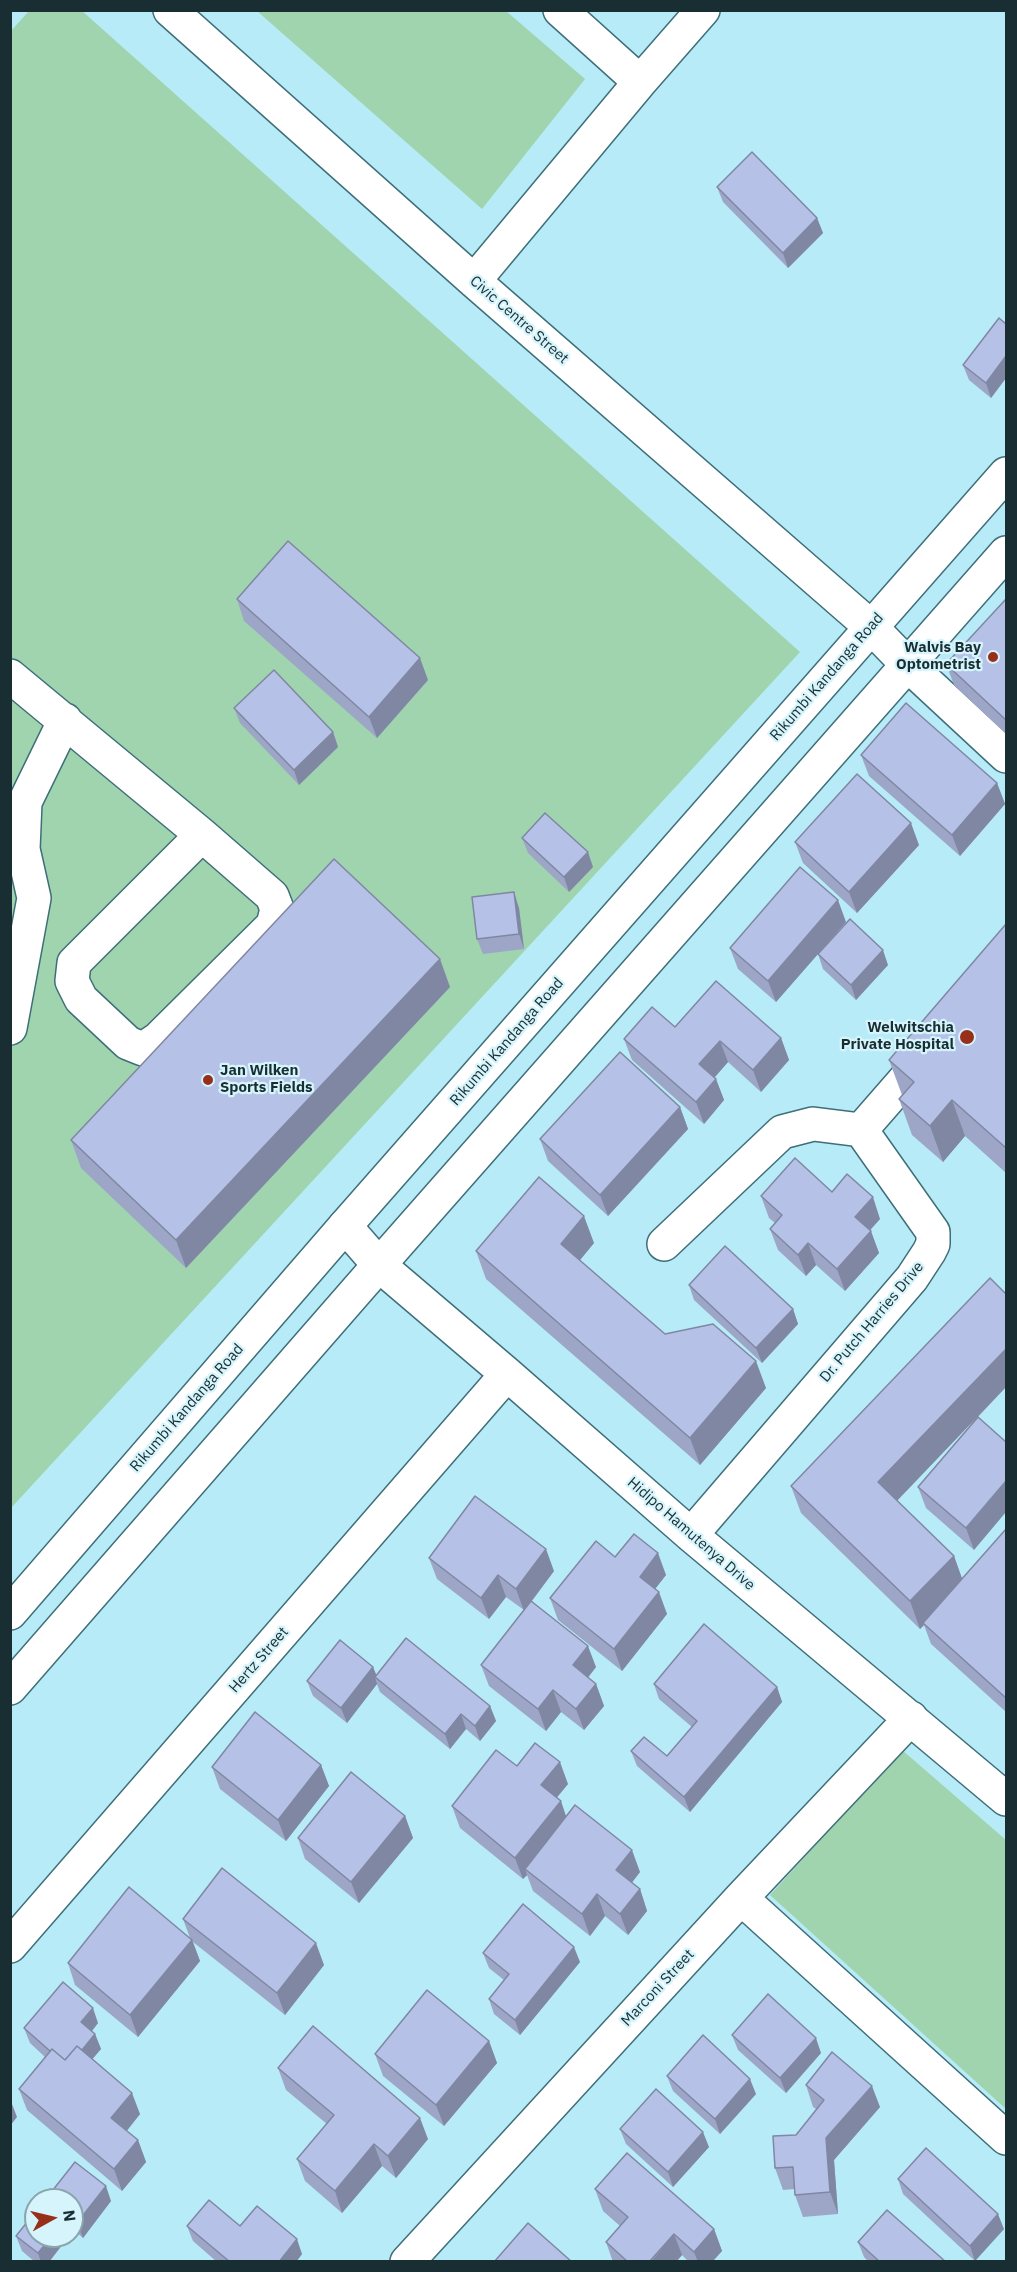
<!DOCTYPE html>
<html>
<head>
<meta charset="utf-8">
<style>
	body { margin:0 }
	#map { position:relative; width:1017px; height:2272px; overflow:hidden; background:#b7ebf7; font-family:"IBM Plex Sans",sans-serif }
	canvas { display:block }
	.frame { position:absolute; inset:0; border:12px solid #192e32; pointer-events:none }
	.north { position:absolute; left:24px; top:2188px; width:60px; height:60px; box-sizing:border-box; background:#d5f4fb; border:2px solid #8aa5ab; border-radius:50%; rotate:82deg; font-size:16px; font-weight:700; line-height:24px; text-align:center; color:#192e32 }
	.north::after { content:''; display:block; margin:auto; width:21px; height:27px; background:#982f1b; clip-path:polygon(50% 0,100% 100%,50% 72%,0 100%) }
</style>
</head>
<body>
<div id="map">
<canvas width="1017" height="2272"></canvas>
<div class="frame"></div>
<div class="north">N</div>
</div>
<script>
const g = document.querySelector('canvas').getContext('2d');
g.lineJoin = 'round';
function fillPath(path, color) { g.fillStyle = color; g.fill(path, 'evenodd'); }
const poly = rows => new Path2D(rows.map(r => 'M' + r).join(''));
function strokePath(path, color, width, dash) { g.strokeStyle = color; g.lineWidth = width; g.lineCap = dash ? 'butt' : 'round'; g.setLineDash(dash || []); g.stroke(path); }
function drawText(font, color, halo, rows, align = 'center') {
  g.font = font + ' "IBM Plex Sans",sans-serif'; g.lineWidth = 4.5; g.setLineDash([]); g.textBaseline = 'middle'; g.strokeStyle = halo; g.fillStyle = color; for (const [text, x, y, turn = 0] of rows) {
    g.save(); g.translate(x, y); g.rotate((+turn || 0) * Math.PI / 180); g.textAlign = isNaN(turn) ? turn : align; if (halo) g.strokeText(text, 0, 0); g.fillText(text, 0, 0); g.restore();
  }
}
fillPath(poly([
	[81,10,800,652,11,1508,10,32,29,11],
	[257,11,506,11,585,79,482,209],
	[902,1750,1006,1840,1006,2109,770,1895]
]), '#9fd4ae');
const minor = poly([
	[170,10,474,281,871,627,908,665,1006,756],
	[560,10,640,82],
	[474,281,640,82,703,10],
	[10,676,202,835,272,896,277,909,273,925,158,1039,143,1049,128,1043,81,999,72,981,74,963,202,835],
	[10,1028,34,898,23,849,25,802,65,720],
	[345,1226,379,1265,507,1374,691,1535,1006,1799],
	[664,1244,782,1132,813,1124,861,1130],
	[691,1535,912,1278,929,1252,933,1244,933,1232,861,1130,929,1052],
	[741,1898,1006,2138],
	[10,1946,507,1374],
	[407,2262,741,1898,911,1718]
]);
const major = poly([
	[10,1613,345,1226,1006,474],
	[10,1688,379,1265,1006,553]
]);
strokePath(minor, '#3e6f79', 36);
strokePath(major, '#3e6f79', 36);
strokePath(minor, '#fff', 33);
strokePath(major, '#fff', 33);
fillPath(poly([
	[717,187,817,218,823,233,788,268,723,202],
	[1006,324,1006,378,991,398,969,380,963,365],
	[237,599,428,680,377,738,244,621],
	[1006,599,1006,734,954,685,946,664],
	[234,708,333,732,338,747,299,785,240,723],
	[861,755,997,783,1005,804,960,856,869,776],
	[522,838,593,867,569,892,528,853],
	[795,842,919,845,857,913,803,863],
	[519,908,524,949,483,954,477,939],
	[846,922,820,951,888,965,856,1000,823,969,818,954,776,1002,738,969,730,948],
	[1006,924,1006,1173,965,1136,943,1162,912,1135,899,1099,902,1095,889,1060],
	[450,987,186,1268,81,1168,71,1140],
	[675,1027,781,1038,789,1060,761,1092,728,1062,715,1077,724,1100,704,1124,632,1060,624,1039],
	[680,1107,688,1129,608,1216,548,1161,540,1139],
	[832,1192,880,1219,870,1230,879,1253,845,1291,816,1265,806,1276,778,1250,770,1229,775,1223,769,1218,761,1196],
	[594,1243,580,1260,665,1334,766,1388,700,1465,486,1279,476,1251],
	[689,1285,793,1309,798,1324,762,1363,694,1300],
	[1006,1294,1006,1387,978,1417,974,1550,926,1508,918,1487,976,1418,897,1501,954,1556,962,1579,1006,1529,1006,1712,931,1644,924,1625,920,1629,801,1513,791,1486],
	[615,1557,666,1575,655,1589,667,1614,622,1671,558,1620,550,1598],
	[429,1558,554,1571,532,1601,596,1667,588,1678,596,1684,604,1706,584,1730,561,1712,546,1731,489,1686,481,1665,524,1610,506,1597,489,1619,437,1579],
	[373,1667,376,1675,490,1706,496,1721,480,1741,466,1729,450,1749,380,1692,377,1684,347,1723,313,1696,307,1681],
	[654,1684,777,1687,782,1702,690,1812,637,1766,631,1751,667,1756,692,1727,659,1699],
	[321,1765,329,1786,286,1841,220,1789,212,1767],
	[517,1766,568,1784,557,1797,566,1817,640,1872,632,1883,640,1889,647,1911,628,1935,605,1916,590,1936,533,1891,527,1875,523,1879,460,1828,452,1806],
	[405,1816,413,1838,359,1903,305,1859,298,1838],
	[183,1919,324,1965,285,2015,193,1942,200,1961,138,2037,75,1985,68,1963,190,1938],
	[483,1953,580,1962,520,2035,494,2014,489,1999,504,1980,489,1968],
	[98,2023,92,2031,95,2034,101,2049,92,2059,140,2114,127,2131,138,2140,146,2162,122,2191,27,2110,19,2089,45,2057,30,2043,24,2028],
	[732,2035,821,2053,786,2093,738,2050],
	[489,2041,497,2063,444,2126,383,2076,375,2054],
	[278,2068,428,2139,396,2178,382,2166,342,2213,305,2181,297,2159,327,2124,286,2090],
	[667,2076,756,2094,720,2134,673,2091],
	[806,2085,880,2107,834,2160,838,2214,803,2217,795,2195,795,2189,783,2190,775,2168,796,2135,816,2109,813,2107],
	[620,2129,709,2147,673,2187,626,2144],
	[898,2179,1004,2229,975,2261,903,2194],
	[595,2189,714,2229,722,2251,712,2262,689,2262,682,2255,676,2262,613,2262,606,2242,620,2226,603,2211],
	[72,2200,111,2201,83,2238,74,2230,72,2232],
	[187,2226,240,2226,302,2254,296,2262,217,2262,193,2241],
	[16,2236,69,2236,49,2262,35,2262,22,2251],
	[858,2242,946,2262,869,2262,864,2257]
]), '#9da6c7');
fillPath(poly([
	[817,218,823,233,788,268,783,253],
	[1006,356,1006,378,991,398,986,383],
	[420,658,428,680,377,738,369,717],
	[333,732,338,747,299,785,294,770],
	[997,783,1005,804,960,856,952,835],
	[911,823,919,845,857,913,849,892],
	[588,852,593,867,569,892,564,877],
	[514,892,519,908,524,949,519,934],
	[838,900,846,922,776,1002,768,981],
	[883,950,888,965,856,1000,851,985],
	[440,959,450,987,186,1268,176,1240],
	[781,1038,789,1060,761,1092,753,1070],
	[720,1041,728,1062,707,1086,699,1064],
	[716,1079,724,1100,704,1124,696,1102],
	[952,1100,965,1136,943,1162,930,1126],
	[680,1107,688,1129,608,1216,600,1195],
	[873,1197,880,1219,863,1238,855,1217],
	[584,1216,594,1243,571,1271,561,1244],
	[871,1231,879,1253,845,1291,837,1269],
	[808,1243,816,1265,806,1276,798,1255],
	[793,1309,798,1324,762,1363,756,1348],
	[1006,1349,1006,1387,888,1510,878,1482],
	[756,1361,766,1388,700,1465,690,1438],
	[1006,1481,1006,1512,974,1550,966,1528],
	[546,1549,554,1571,524,1611,516,1589],
	[658,1553,666,1575,648,1598,640,1577],
	[954,1556,964,1584,923,1623,924,1625,920,1629,910,1601],
	[498,1575,506,1597,489,1619,481,1598],
	[659,1592,667,1614,622,1671,614,1649],
	[588,1646,596,1667,580,1687,573,1665],
	[373,1667,378,1679,375,1677,377,1684,347,1723,341,1708],
	[596,1684,604,1706,584,1730,576,1709],
	[777,1687,782,1702,690,1812,684,1797],
	[553,1690,561,1712,546,1731,538,1709],
	[490,1706,496,1721,480,1741,475,1726],
	[461,1714,466,1729,450,1749,445,1734],
	[560,1762,568,1784,549,1807,541,1785],
	[321,1765,329,1786,286,1841,278,1820],
	[561,1801,568,1822,525,1869,527,1875,523,1879,515,1858],
	[405,1816,413,1838,359,1903,351,1882],
	[632,1850,640,1872,624,1892,616,1870],
	[640,1889,647,1911,628,1935,620,1914],
	[597,1894,605,1916,590,1936,582,1914],
	[192,1940,200,1961,138,2037,130,2015],
	[316,1943,324,1965,285,2015,277,1993],
	[574,1947,580,1962,520,2035,515,2020],
	[93,2008,98,2023,87,2037,81,2022],
	[95,2034,101,2049,73,2082,68,2067],
	[816,2038,821,2053,786,2093,780,2078],
	[489,2041,497,2063,444,2126,436,2105],
	[750,2079,756,2094,720,2134,715,2119],
	[872,2086,880,2107,834,2160,838,2214,830,2192,826,2138],
	[132,2093,140,2114,119,2140,111,2118],
	[10,2099,17,2117,10,2126],
	[420,2118,428,2139,396,2178,388,2156],
	[703,2132,709,2147,673,2187,668,2172],
	[138,2140,146,2162,122,2191,114,2169],
	[374,2144,382,2166,342,2213,335,2191],
	[106,2186,111,2201,83,2238,77,2223],
	[998,2214,1004,2229,975,2261,970,2246],
	[714,2229,722,2251,712,2262,698,2262,694,2252],
	[674,2234,682,2255,676,2262,651,2262],
	[52,2236,69,2236,49,2262,41,2262,38,2253],
	[297,2239,302,2254,296,2262,279,2262]
]), '#7f87a2');
const building = poly([
	[752,152,817,218,783,253,717,187,752,152],
	[999,318,1006,324,1006,356,986,383,963,365,999,318],
	[288,541,420,658,369,717,237,599,288,541],
	[1006,599,1006,720,946,664,1006,599],
	[274,670,333,732,294,770,234,708,274,670],
	[906,703,997,783,952,835,861,755,906,703],
	[857,774,911,823,849,892,795,842,857,774],
	[545,813,588,852,564,877,522,838,545,813],
	[334,859,440,959,176,1240,71,1140,334,859],
	[800,867,838,900,768,981,730,948,800,867],
	[514,892,519,934,477,939,472,897,514,892],
	[850,919,883,950,851,985,818,954,850,919],
	[1006,924,1006,1148,952,1100,930,1126,899,1099,914,1082,889,1060,1006,924],
	[716,981,781,1038,753,1070,720,1041,699,1064,716,1079,696,1102,624,1039,652,1007,675,1027,716,981],
	[620,1052,680,1107,600,1195,540,1139,620,1052],
	[795,1158,832,1192,847,1174,873,1197,855,1217,871,1231,837,1269,808,1243,798,1255,770,1229,782,1215,761,1196,795,1158],
	[539,1177,584,1216,561,1244,665,1334,713,1324,756,1361,690,1438,476,1251,539,1177],
	[725,1246,793,1309,756,1348,689,1285,725,1246],
	[990,1278,1006,1294,1006,1349,878,1482,954,1556,910,1601,791,1486,990,1278],
	[978,1417,1006,1442,1006,1481,966,1528,918,1487,978,1417],
	[475,1496,546,1549,516,1589,498,1575,481,1598,429,1558,475,1496],
	[1006,1529,1006,1698,923,1623,1006,1529],
	[634,1534,658,1553,640,1577,659,1592,614,1649,550,1598,596,1541,615,1557,634,1534],
	[531,1601,588,1646,573,1665,596,1684,576,1709,553,1690,538,1709,481,1665,531,1601],
	[704,1624,777,1687,684,1797,631,1751,644,1737,667,1756,697,1721,654,1684,704,1624],
	[406,1638,490,1706,475,1726,461,1714,445,1734,375,1677,406,1638],
	[340,1640,373,1667,341,1708,307,1681,340,1640],
	[255,1712,321,1765,278,1820,212,1767,255,1712],
	[535,1743,560,1762,541,1785,561,1801,515,1858,452,1806,496,1750,517,1766,535,1743],
	[351,1772,405,1816,351,1882,298,1838,351,1772],
	[575,1805,632,1850,616,1870,640,1889,620,1914,597,1894,582,1914,525,1869,575,1805],
	[222,1868,316,1943,277,1993,183,1919,222,1868],
	[129,1887,192,1940,130,2015,68,1963,129,1887],
	[523,1904,574,1947,515,2020,489,1999,509,1974,483,1953,523,1904],
	[63,1982,93,2008,81,2022,95,2034,82,2050,77,2046,65,2060,52,2049,50,2051,24,2028,63,1982],
	[427,1990,489,2041,436,2105,375,2054,427,1990],
	[768,1994,816,2038,780,2078,732,2035,768,1994],
	[313,2026,420,2118,388,2156,374,2144,335,2191,297,2159,334,2115,278,2068,313,2026],
	[703,2035,750,2079,715,2119,667,2076,703,2035],
	[77,2046,132,2093,111,2118,138,2140,114,2169,19,2089,52,2049,65,2060,77,2046],
	[832,2052,872,2086,826,2138,830,2192,795,2195,793,2167,775,2168,773,2136,796,2135,824,2100,806,2085,832,2052],
	[656,2089,703,2132,668,2172,620,2129,656,2089],
	[926,2148,998,2214,970,2246,898,2179,926,2148],
	[627,2153,714,2229,694,2252,674,2234,650,2261,651,2262,628,2262,606,2242,628,2217,595,2189,627,2153],
	[75,2162,106,2186,77,2223,72,2218,72,2200,45,2200,75,2162],
	[209,2200,240,2226,257,2206,297,2239,279,2262,230,2262,187,2226,209,2200],
	[887,2210,946,2262,880,2262,858,2242,887,2210],
	[36,2211,36,2236,52,2236,38,2253,16,2236,36,2211],
	[528,2223,572,2262,494,2262,528,2223]
]);
fillPath(building, '#b6c1e7');
strokePath(building, '#7f87a2', 1.5);
for (const [x, y, r, color] of [
	[993,657,6,"#982f1b"],
	[967,1037,8,"#982f1b"],
	[208,1080,6,"#982f1b"]
]) { const dot = new Path2D(); dot.arc(x, y, r, 0, 2 * Math.PI); g.fillStyle = color; g.fill(dot); strokePath(dot, '#d5f4fb', 2); }
drawText('15px', '#192e32', '#d5f4fb', [
	["Civic Centre Street",519,320,41],
	["Rikumbi Kandanga Road",827,677,-49],
	["Rikumbi Kandanga Road",507,1042,-49],
	["Dr. Putch Harries Drive",872,1322,-50],
	["Rikumbi Kandanga Road",187,1408,-49],
	["Hidipo Hamutenya Drive",691,1534,41],
	["Hertz Street",259,1660,-49],
	["Marconi Street",658,1988,-47]
]);
drawText('bold 15px', '#192e32', '#d5f4fb', [
	["Walvis Bay",981,648],
	["Optometrist",981,665],
	["Welwitschia",954,1028],
	["Private Hospital",954,1045],
	["Jan Wilken",220,1071,"left"],
	["Sports Fields",220,1088,"left"]
], 'right');
</script>
</body>
</html>
